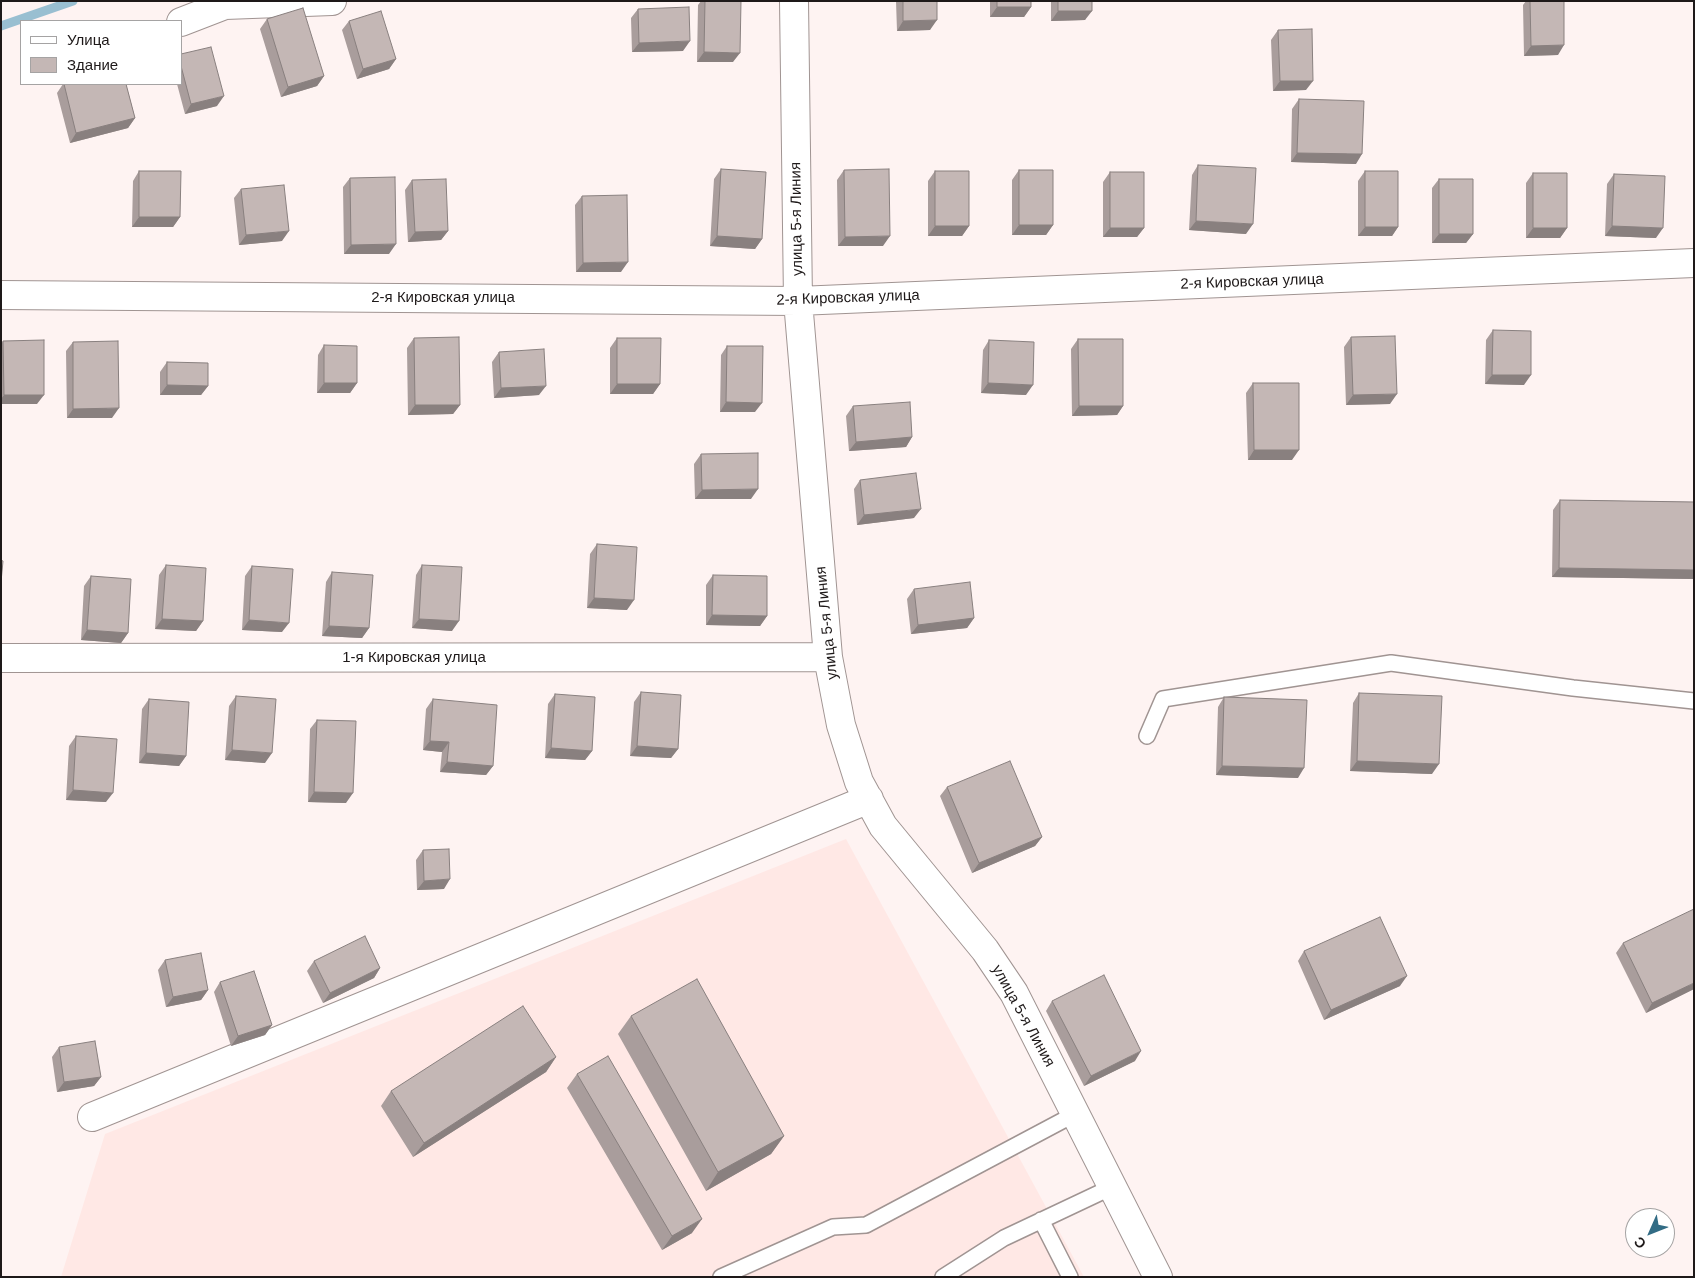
<!DOCTYPE html>
<html>
<head>
<meta charset="utf-8">
<style>
	body { margin:0 }
	#map { position:relative; width:1695px; height:1278px; overflow:hidden; background:#fef3f2; font-family:Arial,sans-serif }
	canvas { display:block }
	.frame { position:absolute; inset:0; border:2px solid #1e1919; pointer-events:none }
	.legend { position:absolute; left:20px; top:20px; width:162px; height:65px; box-sizing:border-box; background:#fff; border:1px solid #a5a3a3; margin:0; padding:6px 9px; list-style:none; font-size:15px; color:#1e1919 }
	.legend li { display:flex; align-items:center; gap:10px; height:25px }
	.legend b { width:25px; border:1px solid #a5a3a3 }
	.north { position:absolute; left:1625px; top:1208px; width:50px; height:50px; box-sizing:border-box; background:#fff; border:1px solid #a5a3a3; border-radius:50%; rotate:226deg; font-size:14px; font-weight:700; line-height:20px; text-align:center; color:#1e1919 }
	.north::after { content:''; display:block; margin:auto; width:18px; height:22px; background:#326c85; clip-path:polygon(50% 0,100% 100%,50% 72%,0 100%) }
</style>
</head>
<body>
<div id="map">
<canvas width="1695" height="1278"></canvas>
<div class="frame"></div>
<ul class="legend">
<li><b style="height:6px;background:#fff"></b>Улица</li>
<li><b style="height:14px;background:#c4b7b5"></b>Здание</li>
</ul>
<div class="north">С</div>
</div>
<script>
const g = document.querySelector('canvas').getContext('2d');
g.lineJoin = 'round';
function fillPath(path, color) { g.fillStyle = color; g.fill(path, 'evenodd'); }
const poly = rows => new Path2D(rows.map(r => 'M' + r).join(''));
function strokePath(path, color, width, dash) { g.strokeStyle = color; g.lineWidth = width; g.lineCap = dash ? 'butt' : 'round'; g.setLineDash(dash || []); g.stroke(path); }
function drawText(font, color, halo, rows, align = 'center') {
  g.font = font + ' Arial,sans-serif'; g.lineWidth = 5; g.setLineDash([]); g.textBaseline = 'middle'; g.strokeStyle = halo; g.fillStyle = color; for (const [text, x, y, turn = 0] of rows) {
    g.save(); g.translate(x, y); g.rotate((+turn || 0) * Math.PI / 180); g.textAlign = isNaN(turn) ? turn : align; if (halo) g.strokeText(text, 0, 0); g.fillText(text, 0, 0); g.restore();
  }
}
fillPath(poly([
	[846,839,1084,1277,61,1277,105,1134]
]), '#ffe8e5');
strokePath(poly([
	[1,26,73,1]
]), '#99bfd1', 9);
const service = poly([
	[1147,736,1163,699,1391,663,1573,688,1694,701],
	[1041,1220,1070,1277],
	[721,1277,833,1227,866,1225,1075,1114],
	[943,1277,1004,1238,1112,1187]
]);
const minor = poly([
	[794,1,798,301,828,657,841,725,859,782,883,826,985,950,1014,993,1158,1277],
	[181,22,225,5,332,1],
	[1,295,798,301,1694,263],
	[1,658,828,657],
	[92,1117,869,799]
]);
strokePath(service, '#a09492', 18);
strokePath(minor, '#a09492', 30);
strokePath(service, '#fff', 15);
strokePath(minor, '#fff', 28);
fillPath(poly([
	[701,1,705,1,733,62,697,62,698,5],
	[896,1,937,1,930,30,897,31],
	[990,1,1031,1,1031,7,1024,17,990,17],
	[1051,1,1092,1,1085,20,1051,21],
	[1526,1,1564,1,1558,55,1524,56,1523,5],
	[638,9,683,51,632,52,631,18],
	[267,19,324,76,317,86,281,97,260,29],
	[349,21,396,59,389,69,357,79,342,30],
	[1278,30,1306,90,1273,91,1271,40],
	[181,54,217,106,185,114,177,84,181,84],
	[63,84,126,84,135,118,128,128,70,143,57,93],
	[1299,99,1356,164,1291,162,1292,109],
	[1198,165,1246,234,1189,230,1192,175],
	[721,169,762,239,755,249,710,246,714,179],
	[844,170,883,246,838,246,837,180],
	[1019,170,1053,225,1046,235,1012,235,1012,180],
	[139,171,180,217,173,227,132,227,133,181],
	[935,171,969,226,962,236,928,236,928,181],
	[1365,171,1398,227,1392,236,1358,236,1358,181],
	[1110,172,1144,228,1137,237,1103,237,1103,182],
	[1533,173,1567,228,1560,238,1526,238,1526,183],
	[1614,174,1656,238,1605,236,1607,184],
	[350,178,389,254,344,254,343,187],
	[1439,179,1473,234,1466,243,1432,243,1432,188],
	[412,180,448,231,441,240,408,242,405,190],
	[241,189,282,241,239,245,234,198],
	[582,196,621,272,576,272,575,205],
	[1493,330,1524,385,1485,384,1486,340],
	[1351,337,1390,404,1346,405,1344,347],
	[414,338,460,405,453,414,408,415,407,348],
	[617,338,660,384,653,394,610,394,610,348],
	[1078,339,1123,406,1117,415,1072,416,1071,349],
	[989,340,1026,395,981,393,983,350],
	[3,341,37,404,1,404,1,344],
	[73,342,112,418,67,418,66,351],
	[324,345,357,383,350,393,317,393,318,355],
	[727,346,755,412,720,412,721,355],
	[499,352,539,395,494,398,492,362],
	[167,362,208,386,201,395,160,395,160,372],
	[1253,383,1292,460,1248,460,1246,393],
	[853,406,912,437,906,447,849,451,846,416],
	[701,454,751,499,695,499,694,464],
	[860,480,914,518,857,525,854,489],
	[1560,500,1694,502,1694,579,1552,577,1553,510],
	[597,544,627,610,587,608,590,554],
	[166,565,203,621,196,631,155,629,159,575],
	[422,565,452,631,412,628,416,575],
	[252,566,282,632,242,630,245,576],
	[332,572,369,628,362,638,322,636,326,582],
	[713,575,767,616,760,626,706,625,706,585],
	[91,576,128,633,121,643,81,640,84,586],
	[914,589,974,618,967,628,911,634,907,599],
	[641,692,678,749,671,758,630,756,634,702],
	[1359,693,1432,774,1350,771,1353,703],
	[555,694,592,751,585,760,545,758,548,704],
	[236,696,265,763,225,760,229,706],
	[1224,697,1298,778,1216,775,1218,707],
	[149,699,186,756,179,766,139,763,142,709],
	[433,699,493,766,486,775,440,772,442,752,423,750,426,709],
	[317,720,346,803,308,802,310,729],
	[76,736,106,802,66,800,69,746],
	[947,787,1042,837,1035,846,972,873,940,796],
	[423,850,444,889,417,890,416,860],
	[1623,943,1694,989,1646,1013,1616,953],
	[1304,951,1400,986,1324,1020,1298,961],
	[165,960,208,990,201,1000,166,1007,158,970],
	[314,961,380,968,374,978,323,1003,307,971],
	[220,982,272,1025,265,1035,231,1046,214,992],
	[1052,1001,1135,1061,1084,1086,1046,1011],
	[631,1016,784,1136,771,1154,706,1191,618,1034],
	[59,1047,101,1077,94,1086,57,1092,52,1057],
	[556,1057,546,1072,413,1157,381,1106,391,1091],
	[577,1074,692,1233,662,1250,567,1088]
]), '#a99d9c');
fillPath(poly([
	[997,7,1031,7,1024,17,990,17],
	[1058,11,1092,11,1085,20,1051,21],
	[937,20,930,30,897,31,903,21],
	[690,41,683,51,632,52,639,43],
	[1564,45,1558,55,1524,56,1531,46],
	[704,52,740,53,733,62,697,62],
	[396,59,389,69,357,79,363,69],
	[324,76,317,86,281,97,288,87],
	[1280,81,1313,81,1306,90,1273,91],
	[224,96,217,106,185,114,191,104],
	[135,118,128,128,70,143,76,133],
	[1297,153,1362,154,1356,164,1291,162],
	[139,217,180,217,173,227,132,227],
	[1196,221,1253,224,1246,234,1189,230],
	[1019,225,1053,225,1046,235,1012,235],
	[935,226,969,226,962,236,928,236],
	[1612,226,1663,228,1656,238,1605,236],
	[1365,227,1398,227,1392,236,1358,236],
	[1110,228,1144,228,1137,237,1103,237],
	[1533,228,1567,228,1560,238,1526,238],
	[289,231,282,241,239,245,246,235],
	[448,231,441,240,408,242,415,232],
	[1439,234,1473,234,1466,243,1432,243],
	[717,236,762,239,755,249,710,246],
	[890,236,883,246,838,246,845,237],
	[396,244,389,254,344,254,351,245],
	[628,262,621,272,576,272,583,263],
	[1492,375,1531,375,1524,385,1485,384],
	[324,383,357,383,350,393,317,393],
	[988,383,1033,385,1026,395,981,393],
	[617,384,660,384,653,394,610,394],
	[167,385,208,386,201,395,160,395],
	[546,386,539,395,494,398,501,388],
	[1397,394,1390,404,1346,405,1353,395],
	[4,395,44,395,37,404,1,404,1,399],
	[726,402,762,403,755,412,720,412],
	[415,405,460,405,453,414,408,415],
	[1079,406,1123,406,1117,415,1072,416],
	[119,408,112,418,67,418,73,409],
	[912,437,906,447,849,451,856,442],
	[1254,450,1299,450,1292,460,1248,460],
	[758,489,751,499,695,499,702,490],
	[921,509,914,518,857,525,864,515],
	[1559,568,1694,570,1694,579,1552,577],
	[594,598,634,600,627,610,587,608],
	[712,615,767,616,760,626,706,625],
	[974,618,967,628,911,634,918,625],
	[162,619,203,621,196,631,155,629],
	[419,619,459,621,452,631,412,628],
	[249,620,289,623,282,632,242,630],
	[329,626,369,628,362,638,322,636],
	[87,630,128,633,121,643,81,640],
	[430,741,449,742,442,752,423,750],
	[637,746,678,749,671,758,630,756],
	[551,748,592,751,585,760,545,758],
	[232,750,272,753,265,763,225,760],
	[146,753,186,756,179,766,139,763],
	[1357,761,1439,764,1432,774,1350,771],
	[447,762,493,766,486,775,440,772],
	[1222,766,1304,768,1298,778,1216,775],
	[73,790,113,793,106,802,66,800],
	[314,792,353,793,346,803,308,802],
	[1042,837,1035,846,972,873,979,863],
	[450,879,444,889,417,890,424,881],
	[380,968,374,978,323,1003,330,993],
	[1407,976,1400,986,1324,1020,1331,1010],
	[1694,983,1694,989,1646,1013,1652,1003],
	[208,990,201,1000,166,1007,173,997],
	[272,1025,265,1035,231,1046,238,1036],
	[1141,1051,1135,1061,1084,1086,1091,1076],
	[556,1057,546,1072,413,1157,424,1143],
	[101,1077,94,1086,57,1092,64,1082],
	[784,1136,771,1154,706,1191,718,1172],
	[702,1219,692,1233,662,1250,672,1236]
]), '#89807f');
const building = poly([
	[705,1,741,1,740,53,704,52,705,1],
	[903,1,937,1,937,20,903,21,903,1],
	[997,1,1031,1,1031,7,997,7,997,1],
	[1058,1,1092,1,1092,11,1058,11,1058,1],
	[1530,1,1564,1,1564,45,1531,46,1530,1],
	[689,7,690,41,639,43,638,9,689,7],
	[303,8,324,76,288,87,267,19,303,8],
	[381,11,396,59,363,69,349,21,381,11],
	[1312,29,1313,81,1280,81,1278,30,1312,29],
	[211,47,224,96,191,104,181,66,181,54,211,47],
	[64,84,126,84,135,118,76,133,64,84],
	[1299,99,1364,101,1362,154,1297,153,1299,99],
	[1198,165,1256,168,1253,224,1196,221,1198,165],
	[721,169,766,172,762,239,717,236,721,169],
	[889,169,890,236,845,237,844,170,889,169],
	[1019,170,1053,170,1053,225,1019,225,1019,170],
	[139,171,181,171,180,217,139,217,139,171],
	[935,171,969,171,969,226,935,226,935,171],
	[1365,171,1398,171,1398,227,1365,227,1365,171],
	[1110,172,1144,172,1144,228,1110,228,1110,172],
	[1533,173,1567,173,1567,228,1533,228,1533,173],
	[1614,174,1665,176,1663,228,1612,226,1614,174],
	[395,177,396,244,351,245,350,178,395,177],
	[446,179,448,231,415,232,412,180,446,179],
	[1439,179,1473,179,1473,234,1439,234,1439,179],
	[284,185,289,231,246,235,241,189,284,185],
	[627,195,628,262,583,263,582,196,627,195],
	[1493,330,1531,331,1531,375,1492,375,1493,330],
	[1395,336,1397,394,1353,395,1351,337,1395,336],
	[459,337,460,405,415,405,414,338,459,337],
	[617,338,661,338,660,384,617,384,617,338],
	[1078,339,1123,339,1123,406,1079,406,1078,339],
	[44,340,44,395,4,395,3,341,44,340],
	[989,340,1034,342,1033,385,988,383,989,340],
	[118,341,119,408,73,409,73,342,118,341],
	[324,345,357,346,357,383,324,383,324,345],
	[727,346,763,346,762,403,726,402,727,346],
	[544,349,546,386,501,388,499,352,544,349],
	[167,362,208,363,208,386,167,385,167,362],
	[1253,383,1299,383,1299,450,1254,450,1253,383],
	[910,402,912,437,856,442,853,406,910,402],
	[758,453,758,489,702,490,701,454,758,453],
	[916,473,921,509,864,515,860,480,916,473],
	[1560,500,1694,502,1694,570,1559,568,1560,500],
	[597,544,637,547,634,600,594,598,597,544],
	[1,560,3,561,1,582,1,560],
	[166,565,206,568,203,621,162,619,166,565],
	[422,565,462,567,459,621,419,619,422,565],
	[252,566,293,569,289,623,249,620,252,566],
	[332,572,373,575,369,628,329,626,332,572],
	[713,575,767,576,767,616,712,615,713,575],
	[91,576,131,579,128,633,87,630,91,576],
	[970,582,974,618,918,625,914,589,970,582],
	[641,692,681,695,678,749,637,746,641,692],
	[1359,693,1442,696,1439,764,1357,761,1359,693],
	[555,694,595,697,592,751,551,748,555,694],
	[236,696,276,699,272,753,232,750,236,696],
	[1224,697,1307,700,1304,768,1222,766,1224,697],
	[149,699,189,702,186,756,146,753,149,699],
	[433,699,497,705,493,766,447,762,449,742,430,741,433,699],
	[317,720,356,721,353,793,314,792,317,720],
	[76,736,117,739,113,793,73,790,76,736],
	[1010,761,1042,837,979,863,947,787,1010,761],
	[449,849,450,879,424,881,423,850,449,849],
	[1694,909,1694,983,1652,1003,1623,943,1694,909],
	[1380,917,1407,976,1331,1010,1304,951,1380,917],
	[365,936,380,968,330,993,314,961,365,936],
	[201,953,208,990,173,997,165,960,201,953],
	[254,971,272,1025,238,1036,220,982,254,971],
	[1104,975,1141,1051,1091,1076,1052,1001,1104,975],
	[697,979,784,1136,718,1172,631,1016,697,979],
	[523,1006,556,1057,424,1143,391,1091,523,1006],
	[95,1041,101,1077,64,1082,59,1047,95,1041],
	[608,1056,702,1219,672,1236,577,1074,608,1056]
]);
fillPath(building, '#c4b7b5');
strokePath(building, '#89807f', 1);
drawText('15px', '#1e1919', '#fff', [
	["улица 5-я Линия",797,219,-91],
	["2-я Кировская улица",1252,282,-2],
	["2-я Кировская улица",443,298],
	["2-я Кировская улица",848,298,-2],
	["улица 5-я Линия",827,623,-96],
	["1-я Кировская улица",414,658],
	["улица 5-я Линия",1023,1016,61]
]);
</script>
</body>
</html>
